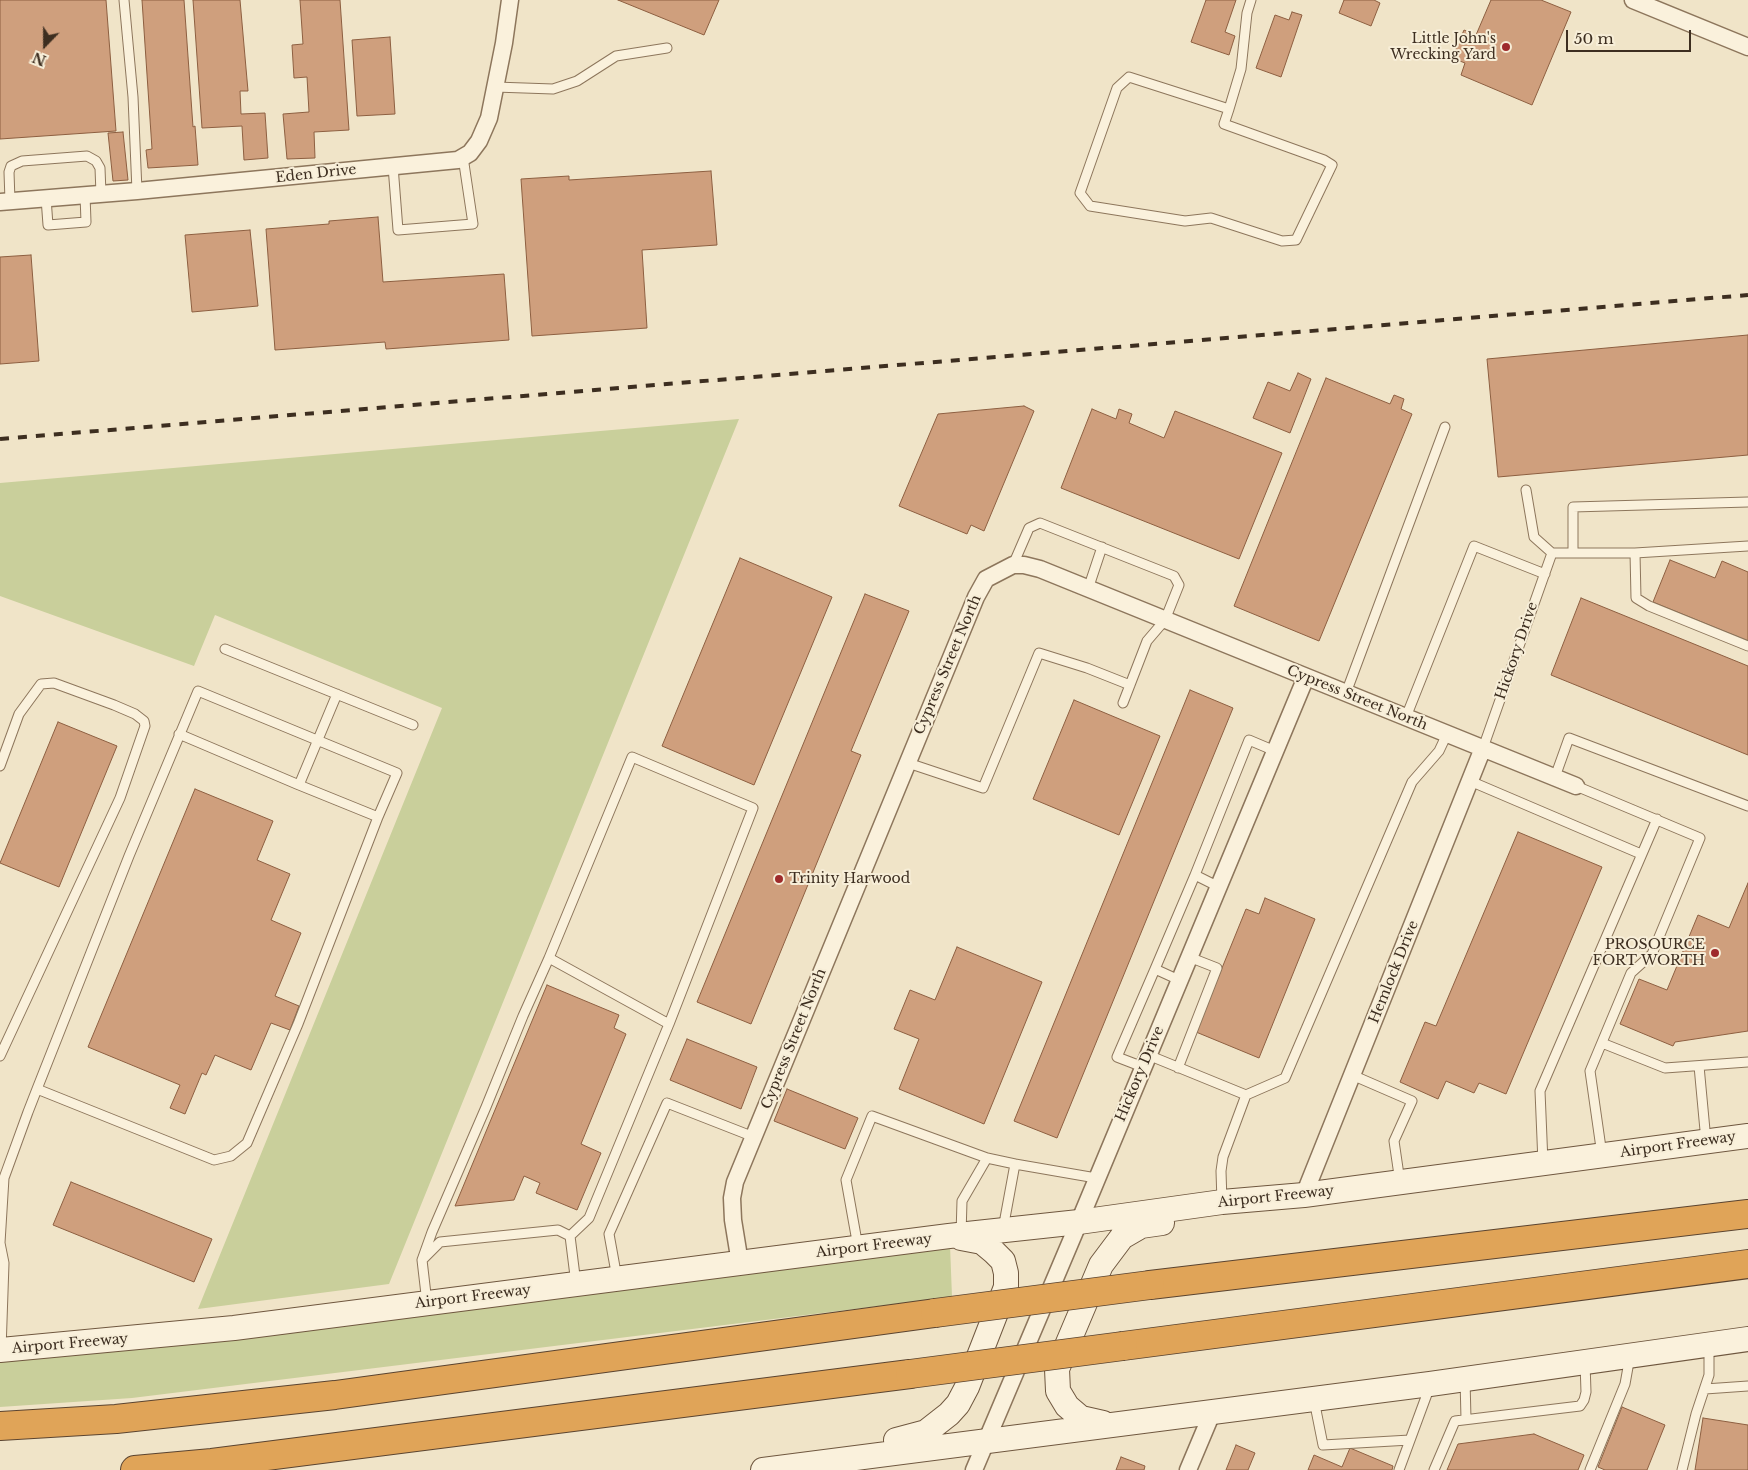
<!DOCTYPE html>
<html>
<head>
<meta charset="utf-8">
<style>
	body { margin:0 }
	#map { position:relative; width:1748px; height:1470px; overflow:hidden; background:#f0e4c8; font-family:"Libre Baskerville",serif }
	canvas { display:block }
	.north { position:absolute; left:20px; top:20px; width:50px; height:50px; -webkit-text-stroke:4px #f7eed8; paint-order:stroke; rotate:202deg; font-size:14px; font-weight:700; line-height:20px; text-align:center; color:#3d2e20 }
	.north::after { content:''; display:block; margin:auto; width:18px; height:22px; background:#3d2e20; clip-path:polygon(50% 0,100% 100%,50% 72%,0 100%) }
	.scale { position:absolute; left:1566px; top:30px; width:125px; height:22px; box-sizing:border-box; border:2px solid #3d2e20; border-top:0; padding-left:6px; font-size:15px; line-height:18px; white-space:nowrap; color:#3d2e20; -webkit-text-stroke:4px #f7eed8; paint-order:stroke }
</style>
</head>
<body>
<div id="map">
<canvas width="1748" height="1470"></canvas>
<div class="north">N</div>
<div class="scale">50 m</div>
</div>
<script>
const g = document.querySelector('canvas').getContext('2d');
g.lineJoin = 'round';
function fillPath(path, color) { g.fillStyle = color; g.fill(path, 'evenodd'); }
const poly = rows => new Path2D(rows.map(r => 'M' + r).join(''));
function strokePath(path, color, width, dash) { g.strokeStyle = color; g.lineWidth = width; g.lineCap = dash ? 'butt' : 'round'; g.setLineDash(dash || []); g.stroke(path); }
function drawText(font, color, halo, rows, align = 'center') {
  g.font = font + ' "Libre Baskerville",serif'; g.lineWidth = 4; g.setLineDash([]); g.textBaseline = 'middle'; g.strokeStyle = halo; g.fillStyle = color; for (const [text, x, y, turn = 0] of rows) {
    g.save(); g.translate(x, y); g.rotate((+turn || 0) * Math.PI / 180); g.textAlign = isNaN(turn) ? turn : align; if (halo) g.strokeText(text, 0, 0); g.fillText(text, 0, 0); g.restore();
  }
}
fillPath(poly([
	[739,419,389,1284,198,1309,442,708,215,615,194,666,0,596,0,483],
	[950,1245,952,1297,132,1398,0,1407,0,1359]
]), '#c9cf9b');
const building = poly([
	[0,0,106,0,116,131,0,139,0,0],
	[142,0,184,0,193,127,195,126,198,165,148,168,146,150,152,149,142,0],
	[193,0,240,0,248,91,240,91,241,114,265,113,268,158,244,160,242,126,202,128,193,0],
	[300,0,340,0,349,130,314,132,315,158,287,159,283,114,309,112,307,77,294,78,292,45,303,44,300,0],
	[618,0,719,0,704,35,618,0],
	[1206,0,1236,0,1225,32,1235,36,1229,55,1191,42,1206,0],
	[1344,0,1374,0,1380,3,1371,26,1339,13,1344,0],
	[1491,0,1541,0,1571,12,1532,105,1461,75,1465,63,1452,58,1464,30,1476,35,1491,0],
	[1292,12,1302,15,1281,77,1256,68,1275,15,1289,20,1292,12],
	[390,37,395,114,357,116,352,40,390,37],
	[123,132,128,180,113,181,108,133,123,132],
	[711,171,717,245,642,250,647,328,532,336,521,179,569,176,569,180,711,171],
	[378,217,383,282,504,274,509,340,386,349,385,342,275,350,266,229,329,224,329,221,378,217],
	[250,230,258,306,192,312,185,235,250,230],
	[31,255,39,361,0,364,0,257,31,255],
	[1748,335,1748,455,1498,477,1487,359,1748,335],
	[1298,373,1311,379,1290,433,1253,418,1268,382,1290,391,1298,373],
	[1326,378,1390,404,1394,395,1404,399,1401,409,1412,414,1319,641,1234,606,1326,378],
	[1024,406,1034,411,984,531,971,525,967,534,899,506,938,414,1024,406],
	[1092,409,1116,419,1119,409,1132,414,1129,423,1164,438,1175,411,1282,453,1239,559,1061,488,1092,409],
	[740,558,832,597,754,785,662,746,740,558],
	[1670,560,1715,578,1722,561,1748,572,1748,641,1653,602,1670,560],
	[865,594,909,611,851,751,861,755,751,1024,697,1002,865,594],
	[1581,598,1748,666,1748,755,1551,675,1581,598],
	[1190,690,1233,708,1057,1138,1014,1121,1190,690],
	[1074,700,1160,736,1119,835,1033,799,1074,700],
	[58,722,117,746,59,887,0,863,58,722],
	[195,789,273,821,257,860,290,874,271,920,301,933,275,996,299,1006,290,1030,271,1023,251,1070,215,1055,206,1075,202,1073,185,1114,170,1108,180,1085,88,1047,195,789],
	[1518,832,1602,867,1506,1094,1479,1083,1474,1093,1446,1081,1438,1099,1400,1082,1425,1022,1436,1026,1518,832],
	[1748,883,1748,1031,1675,1042,1673,1046,1620,1024,1639,979,1667,990,1698,915,1729,928,1748,883],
	[1265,898,1315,919,1259,1058,1196,1032,1246,909,1259,914,1265,898],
	[957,947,1042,982,984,1124,899,1089,919,1039,894,1029,910,990,935,1000,957,947],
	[547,985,619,1015,614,1028,626,1034,581,1144,601,1153,577,1210,536,1193,540,1183,524,1176,514,1200,455,1206,547,985],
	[687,1039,757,1067,741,1109,670,1080,687,1039],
	[787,1089,858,1118,845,1149,774,1121,787,1089],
	[71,1182,212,1239,194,1282,53,1225,71,1182],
	[1622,1407,1665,1425,1647,1470,1605,1470,1598,1467,1622,1407],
	[1703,1418,1748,1425,1748,1470,1695,1470,1703,1418],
	[1534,1434,1584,1455,1578,1470,1447,1470,1458,1444,1534,1434],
	[1236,1445,1255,1453,1248,1470,1226,1470,1236,1445],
	[1350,1448,1393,1466,1392,1470,1308,1470,1314,1455,1342,1467,1350,1448],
	[1121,1457,1145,1466,1144,1470,1116,1470,1121,1457]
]);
fillPath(building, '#cf9f7d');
strokePath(building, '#8d5f41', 1);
const service = poly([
	[124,0,133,97,137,191],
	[495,87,553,89,577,81,616,56,667,48],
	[1229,109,1129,77,1117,88,1080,193,1090,206,1185,221,1211,218,1282,241,1296,240,1332,165,1324,160,1224,124,1229,109,1241,69,1247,13,1251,0],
	[393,166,398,230,473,224,463,157],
	[46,198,48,225,86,222,85,195],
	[10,201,9,172,11,166,22,161,87,156,96,161,100,168,101,194],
	[1526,490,1534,537,1552,553,1635,553,1748,546],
	[1573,553,1573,507,1748,502],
	[1635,553,1636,598,1649,606,1748,646],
	[1013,565,1029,528,1040,523,1174,576,1179,585,1165,620,1147,641,1123,703],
	[1088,589,1102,547],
	[225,649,413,725],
	[1346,693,1445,427],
	[337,694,299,785,378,817],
	[1406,717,1474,546,1545,574],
	[179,734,299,785],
	[1483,748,1552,553],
	[908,763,983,788,1039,653,1087,668,1130,685],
	[0,766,19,714,41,684,54,683,114,705,135,714,144,721,145,726,120,798,0,1056],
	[1555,777,1569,738,1748,806],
	[1470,781,1641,854],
	[1576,786,1700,838,1652,954,1631,973,1590,1071,1602,1155],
	[1219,887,1195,875,1249,740,1275,751],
	[549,958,632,757,753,808,669,1024],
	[1155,969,1195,875],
	[1602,1043,1665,1068,1748,1062],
	[1148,1055,1246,1095,1223,1157,1221,1171,1222,1202],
	[1699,1066,1706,1141],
	[1143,1067,1117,1057,1155,969,1179,980],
	[1178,1068,1217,968,1189,957],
	[1352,1075,1412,1101,1394,1141,1400,1182],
	[1246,1095,1285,1078,1412,782,1439,751,1447,734],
	[987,1158,1015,1164,1003,1229],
	[1543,1163,1540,1091,1657,819],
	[1015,1164,1096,1178],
	[858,1247,846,1180,872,1116,987,1158,962,1201,961,1235],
	[422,1260,432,1232,486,1107,523,1016,549,958,669,1024,589,1218,570,1236],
	[617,1278,609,1234,667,1103,754,1137],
	[427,1303,422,1260,440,1242,558,1230,570,1236,576,1284],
	[1,1350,4,1263,0,1243,4,1178,28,1112,37,1089,129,856,198,691,397,773,378,817,298,1024,247,1143,231,1156,214,1160,37,1089],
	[1465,1379,1466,1419],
	[1705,1389,1748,1386],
	[1314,1400,1323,1445,1410,1440],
	[1399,1470,1430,1386],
	[1434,1470,1455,1421,1580,1406,1584,1400,1586,1392,1585,1363],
	[1590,1470,1625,1384,1630,1356],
	[1682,1470,1696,1414,1709,1375,1709,1347]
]);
const minor = poly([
	[1633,0,1748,47],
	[0,202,137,191,458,160,470,153,479,141,489,118,504,43,510,0],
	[1304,1195,1483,748],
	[740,1263,733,1220,732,1198,735,1182,976,597,986,579,1013,565,1024,565,1040,569,1576,786],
	[974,1470,1079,1222,1306,677],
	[1188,1470,1212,1413]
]);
const secondary = poly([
	[0,1350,234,1328,949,1236,1079,1222,1222,1202,1304,1195,1748,1136],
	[1103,1423,1081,1418,1067,1406,1058,1391,1057,1369,1101,1265,1122,1237,1141,1226,1162,1223],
	[896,1440,926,1432,949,1414,958,1404,967,1387,1006,1287,1006,1273,1003,1261,994,1252,982,1242,961,1238],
	[763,1470,1430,1384,1748,1339]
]);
const motorway = poly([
	[1150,1285,1748,1214],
	[1123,1346,1748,1264],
	[0,1426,116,1419,335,1395,935,1313],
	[135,1470,212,1463,910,1374]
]);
strokePath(service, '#8d765c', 11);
strokePath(minor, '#8d765c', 19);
strokePath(secondary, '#6f573f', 26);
strokePath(motorway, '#5b4430', 30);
strokePath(service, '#faf1dc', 9);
strokePath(minor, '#faf1dc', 16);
strokePath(secondary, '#faf1dc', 24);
strokePath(motorway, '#e0a458', 28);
strokePath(poly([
	[0,439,1748,295]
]), '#3d2e20', 4, [9, 9]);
const motorwayBridge = poly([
	[935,1313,1150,1285],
	[910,1374,1123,1346]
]);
strokePath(motorwayBridge, '#5b4430', 30, []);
strokePath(motorwayBridge, '#e0a458', 28);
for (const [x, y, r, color] of [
	[1506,47,5,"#9e2a2b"],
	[779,879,5,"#9e2a2b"],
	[1715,953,5,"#9e2a2b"]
]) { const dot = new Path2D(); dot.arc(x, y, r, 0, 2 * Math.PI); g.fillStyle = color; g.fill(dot); strokePath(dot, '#f7eed8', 2); }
drawText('14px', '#3d2e20', '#f7eed8', [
	["Little John's",1496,39],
	["Wrecking Yard",1496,55],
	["Trinity Harwood",789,879,"left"],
	["PROSOURCE",1705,945],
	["FORT WORTH",1705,961]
], 'right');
drawText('14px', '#3d2e20', '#f7eed8', [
	["Eden Drive",316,174,-6],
	["Hickory Drive",1517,651,-71],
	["Cypress Street North",948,665,-67],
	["Cypress Street North",1357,698,22],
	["Hemlock Drive",1394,972,-68],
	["Cypress Street North",794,1039,-68],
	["Hickory Drive",1140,1074,-67],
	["Airport Freeway",1678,1145,-8],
	["Airport Freeway",1276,1197,-6],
	["Airport Freeway",874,1246,-7],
	["Airport Freeway",473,1297,-7],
	["Airport Freeway",70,1344,-5]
]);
</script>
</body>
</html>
